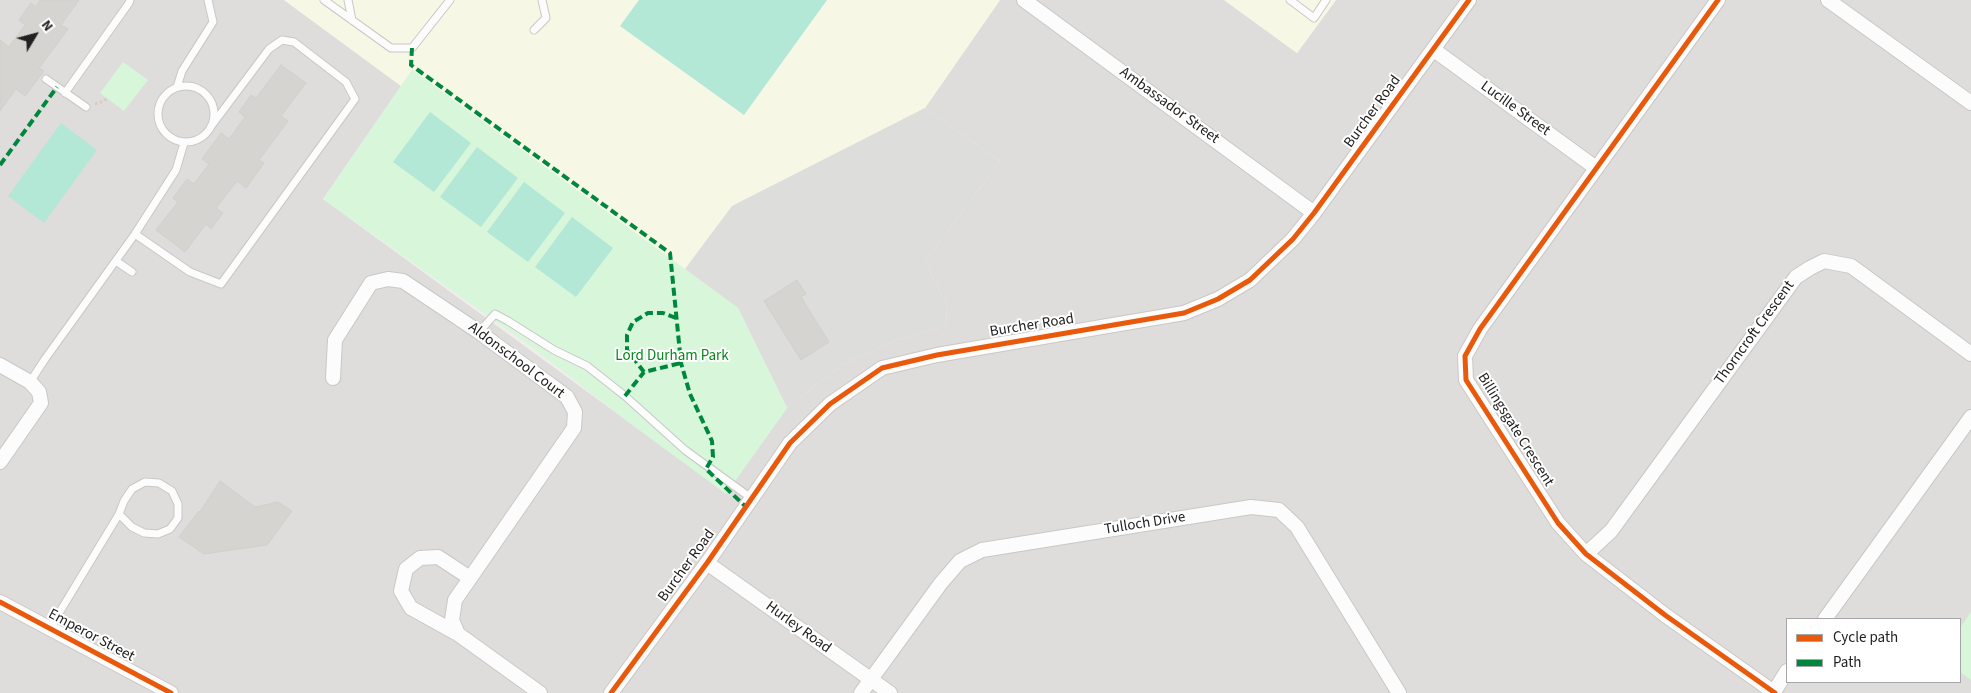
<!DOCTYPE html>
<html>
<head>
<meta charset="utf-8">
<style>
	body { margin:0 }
	#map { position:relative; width:1971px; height:693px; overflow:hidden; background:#efeeea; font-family:"Source Sans 3",sans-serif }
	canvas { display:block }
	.legend { position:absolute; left:1786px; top:618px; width:175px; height:65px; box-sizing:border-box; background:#fff; border:1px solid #a6a6a6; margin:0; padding:6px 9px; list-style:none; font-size:15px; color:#212121 }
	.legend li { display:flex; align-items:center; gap:10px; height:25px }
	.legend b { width:25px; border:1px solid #a6a6a6 }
	.north { position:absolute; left:10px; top:10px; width:50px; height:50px; -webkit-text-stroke:4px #fff; paint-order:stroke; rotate:53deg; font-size:14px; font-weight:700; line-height:20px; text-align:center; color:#212121 }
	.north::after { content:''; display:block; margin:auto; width:18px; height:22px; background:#212121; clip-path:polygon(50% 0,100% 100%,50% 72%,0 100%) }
</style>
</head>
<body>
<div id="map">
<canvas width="1971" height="693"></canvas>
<ul class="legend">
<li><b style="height:6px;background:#e8590c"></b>Cycle path</li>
<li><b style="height:6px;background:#00873e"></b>Path</li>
</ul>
<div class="north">N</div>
</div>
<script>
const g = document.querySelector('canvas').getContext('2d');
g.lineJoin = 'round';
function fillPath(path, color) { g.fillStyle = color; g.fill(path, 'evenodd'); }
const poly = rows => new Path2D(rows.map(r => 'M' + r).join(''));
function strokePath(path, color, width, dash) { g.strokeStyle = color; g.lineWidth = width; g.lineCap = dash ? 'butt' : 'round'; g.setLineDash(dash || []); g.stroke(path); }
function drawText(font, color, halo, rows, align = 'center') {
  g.font = font + ' "Source Sans 3",sans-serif'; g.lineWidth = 4; g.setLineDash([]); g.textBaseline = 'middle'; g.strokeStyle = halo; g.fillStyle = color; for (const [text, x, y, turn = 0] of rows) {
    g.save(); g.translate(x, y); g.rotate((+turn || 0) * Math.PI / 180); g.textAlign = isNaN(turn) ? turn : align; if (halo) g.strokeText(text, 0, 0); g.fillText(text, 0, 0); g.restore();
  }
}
fillPath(poly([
	[0,0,284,0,401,86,323,199,726,493,787,408,842,365,895,340,947,326,946,304,925,262,1000,161,925,108,1000,0,1224,0,1297,53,1336,0,1971,0,1971,693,0,693],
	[1787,619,1960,619,1960,682,1787,682]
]), '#dedddb');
fillPath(poly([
	[284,0,1000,0,925,108,732,206,685,269,413,70,401,86],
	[1224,0,1336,0,1297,53]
]), '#f7f7e6');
fillPath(poly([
	[925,108,1000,161,925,262,946,304,947,326,895,340,842,365,787,408,738,308,685,269,732,206]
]), '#dddddb');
fillPath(poly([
	[123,62,148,80,124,111,100,93],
	[412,70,738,308,787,408,726,494,631,424,533,348,323,199],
	[1971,612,1971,680,1960,672,1960,628]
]), '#d7f6da');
fillPath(poly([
	[639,0,827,0,744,115,620,26],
	[430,112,471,143,434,192,393,162],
	[61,123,97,150,44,223,8,196],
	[477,147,518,178,481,227,440,197],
	[524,182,565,213,528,262,487,232],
	[572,217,613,248,576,297,535,267]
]), '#b4e8d6');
const building = poly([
	[40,0,79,0,61,25,68,29,39,68,44,71,25,96,16,89,0,111,0,40,9,47,25,25,19,20,31,3,36,7,40,0],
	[281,65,306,83,281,116,288,121,259,160,264,163,246,188,237,181,216,208,223,213,211,229,206,224,185,252,156,230,178,202,173,198,187,179,194,184,209,164,202,159,221,133,229,139,245,117,239,112,251,95,256,98,281,65],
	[797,280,806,294,801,297,829,342,801,360,764,301,797,280],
	[220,481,255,507,278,502,292,511,267,545,204,554,179,537,199,511,200,512,220,481]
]);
fillPath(building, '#d6d4d1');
strokePath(building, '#d2d0cb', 1);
const lane = poly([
	[324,0,391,48,412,48,450,0],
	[348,0,352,20],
	[1290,0,1314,18,1326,0],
	[534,30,546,18,542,0],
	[46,79,86,107],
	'158 114a28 28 0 1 1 56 0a28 28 0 1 1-56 0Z',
	[177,87,182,71,213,22,208,0],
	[65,93,129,3,130,0],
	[135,234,190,272,221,284,355,99,346,82,294,42,282,40,269,49,212,125],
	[116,261,132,272],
	[479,332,495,314,508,321,554,350,587,366,625,396,685,450,751,498],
	[30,382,45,359,135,234,176,170,184,143],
	[50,628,119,514,124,501,132,489,145,482,159,483,172,491,178,504,178,518,170,529,158,534,144,533,132,527,119,514]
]);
const street = poly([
	[1024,0,1314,213],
	[1718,0,1480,329,1465,356,1466,380,1558,523,1586,554,1665,615,1775,693],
	[1828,0,1971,103],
	[1434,50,1596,168],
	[0,365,30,382,39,392,41,403,0,462],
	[333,378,335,340,371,283,388,279,403,281,479,332,567,397,575,412,574,428,455,600,452,620,458,634,540,693],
	[1586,554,1611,531,1796,277,1810,268,1824,261,1851,266,1971,354],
	[707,563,890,693],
	[0,602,171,693],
	[1825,619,1971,417],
	[458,634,411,608,401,591,406,569,420,558,438,557,470,578],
	[1774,692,1787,671],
	[611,693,707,563,790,443,830,404,882,368,937,355,1184,313,1218,299,1250,280,1293,239,1314,213,1469,0],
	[861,693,941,583,960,561,982,550,1251,507,1279,510,1297,527,1399,693]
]);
strokePath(lane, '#c8c8c6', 9);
strokePath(street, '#c8c8c6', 16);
strokePath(poly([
	[95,104,104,101,107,98]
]), '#d8cbc8', 3, [2.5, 2.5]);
strokePath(lane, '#fdfcfc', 7);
strokePath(street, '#fdfcfc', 14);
strokePath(poly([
	[412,48,411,65,670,253,681,363,690,394,712,441,713,457,706,469,745,506],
	[0,165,57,87],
	[676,318,663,313,648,313,633,322,627,335,627,350,644,372,681,363],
	[625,396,644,372]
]), '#00873e', 4, [8, 4]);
strokePath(poly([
	[1718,0,1480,329,1465,356,1466,380,1558,523,1586,554,1665,615,1775,693],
	[0,602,171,693],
	[611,693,707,563,790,443,830,404,882,368,937,355,1184,313,1218,299,1250,280,1293,239,1314,213,1469,0]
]), '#e8590c', 5);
drawText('15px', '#212121', '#fff', [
	["Ambassador Street",1169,106,36],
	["Lucille Street",1515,109,36],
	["Burcher Road",1373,112,-54],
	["Burcher Road",1032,326,-9],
	["Thorncroft Crescent",1755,333,-54],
	["Aldonschool Court",516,361,37],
	["Billingsgate Crescent",1515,430,58],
	["Tulloch Drive",1145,524,-9],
	["Burcher Road",687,566,-54],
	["Hurley Road",798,628,36],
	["Emperor Street",91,636,28]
]);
drawText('15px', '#07871b', '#fff', [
	["Lord Durham Park",672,357]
]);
</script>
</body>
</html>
